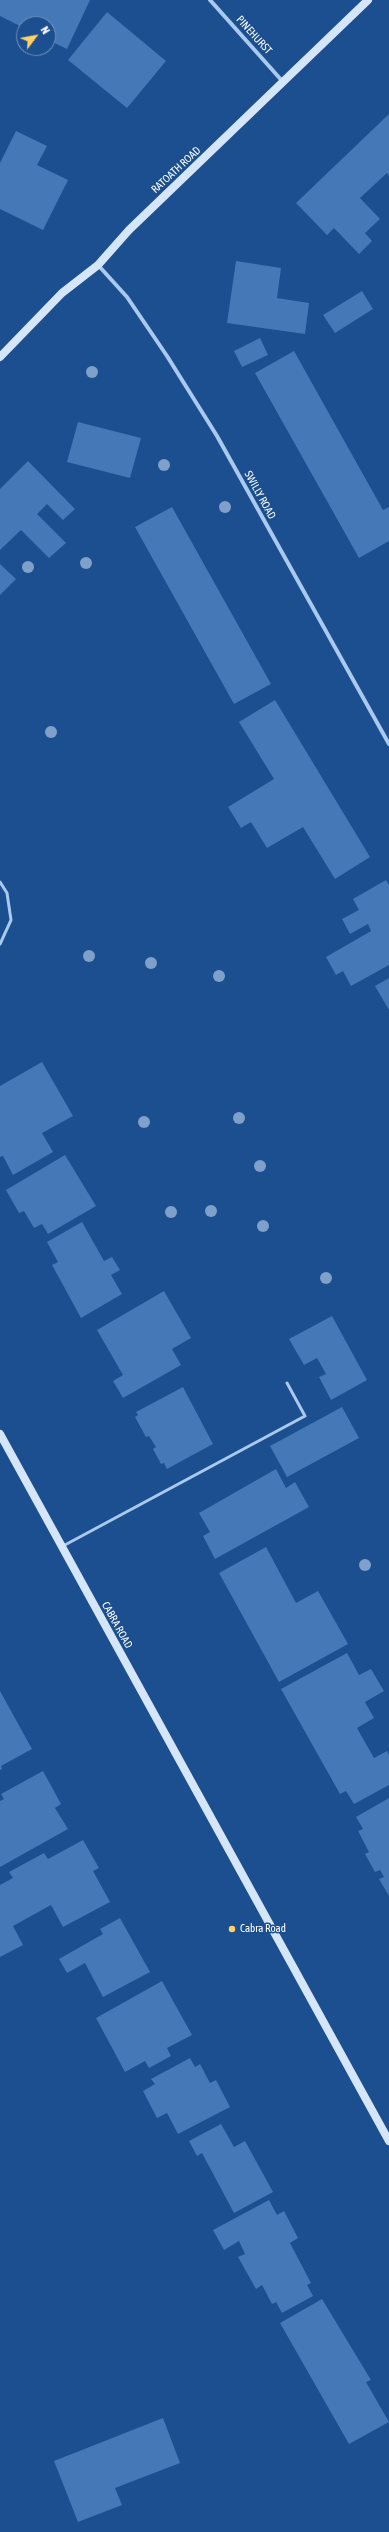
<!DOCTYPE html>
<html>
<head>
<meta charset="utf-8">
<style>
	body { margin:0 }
	#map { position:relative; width:389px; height:2532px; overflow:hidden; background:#1b4f8f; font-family:"Asap Condensed",sans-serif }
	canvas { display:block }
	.north { position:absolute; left:16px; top:16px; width:40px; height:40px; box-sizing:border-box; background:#1b4f8f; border:1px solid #7695bc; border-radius:50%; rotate:58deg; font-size:11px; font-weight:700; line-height:16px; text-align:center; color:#fff }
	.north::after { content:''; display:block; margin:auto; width:14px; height:18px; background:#ffd166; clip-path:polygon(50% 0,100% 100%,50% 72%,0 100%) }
</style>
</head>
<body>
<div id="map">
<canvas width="389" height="2532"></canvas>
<div class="north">N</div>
</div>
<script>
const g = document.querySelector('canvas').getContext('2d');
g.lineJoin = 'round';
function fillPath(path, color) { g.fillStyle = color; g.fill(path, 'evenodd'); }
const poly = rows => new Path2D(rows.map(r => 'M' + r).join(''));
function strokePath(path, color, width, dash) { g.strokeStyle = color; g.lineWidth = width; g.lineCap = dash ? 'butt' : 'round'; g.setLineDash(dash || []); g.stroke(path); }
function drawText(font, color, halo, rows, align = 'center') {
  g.font = font + ' "Asap Condensed",sans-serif'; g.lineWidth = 3; g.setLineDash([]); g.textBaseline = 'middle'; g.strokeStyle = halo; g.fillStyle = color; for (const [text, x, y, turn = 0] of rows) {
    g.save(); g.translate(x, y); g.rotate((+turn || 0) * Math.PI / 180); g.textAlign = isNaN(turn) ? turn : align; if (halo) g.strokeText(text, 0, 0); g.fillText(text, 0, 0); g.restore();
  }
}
fillPath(poly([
	[0,0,90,0,67,49,48,40,48,24,24,24,24,28,0,16],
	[107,12,166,61,127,108,68,60],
	[389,114,389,176,387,173,360,198,380,219,365,233,372,241,359,254,334,228,327,235,296,203],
	[16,131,47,146,37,165,68,180,43,230,0,209,0,163],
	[236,261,281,268,277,298,309,303,305,334,227,323],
	[362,291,373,309,335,333,323,315],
	[260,338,268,355,242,367,234,351],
	[294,351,383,510,389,507,389,541,359,558,255,373],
	[78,422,141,438,130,478,67,462],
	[28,461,75,509,63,520,47,504,37,514,66,543,49,558,21,530,0,550,0,489],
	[172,507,271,684,234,704,135,527],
	[0,564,16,579,0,595],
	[275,700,370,857,335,879,303,827,267,848,251,822,241,828,228,807,274,779,239,722],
	[386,880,389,885,389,965,351,986,343,971,336,975,326,957,371,931,368,924,350,934,342,919,359,910,353,899],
	[389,978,389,1010,375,986],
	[42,1062,73,1116,42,1133,53,1152,13,1175,3,1156,0,1157,0,1086],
	[65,1155,96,1206,48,1234,42,1224,34,1228,24,1211,19,1213,6,1190],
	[82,1222,104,1261,112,1257,120,1270,111,1275,122,1294,81,1318,52,1265,58,1262,47,1242],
	[164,1291,191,1338,172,1349,181,1365,123,1398,113,1381,123,1375,97,1330],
	[332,1316,367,1380,331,1400,319,1377,326,1374,317,1358,304,1365,289,1339],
	[183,1387,213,1444,167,1469,164,1463,161,1464,153,1449,156,1447,149,1436,146,1437,135,1417,138,1415,136,1412],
	[342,1407,359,1438,287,1477,270,1446],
	[276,1469,286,1488,295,1482,309,1507,215,1559,203,1536,210,1532,199,1513],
	[266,1547,296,1603,318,1591,348,1644,279,1682,219,1573],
	[347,1653,359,1675,371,1669,384,1691,365,1702,374,1718,357,1728,374,1758,387,1751,389,1755,389,1785,354,1804,346,1791,340,1794,281,1689],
	[0,1691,32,1749,1,1766,2,1769,0,1770],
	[43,1771,61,1804,55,1808,68,1829,0,1867,0,1801,4,1799,1,1794],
	[389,1798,389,1896,379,1879,384,1877,380,1870,375,1872,365,1854,369,1852,358,1831,363,1829,356,1817],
	[83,1840,99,1868,93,1871,110,1902,63,1927,51,1905,13,1926,23,1945,0,1957,0,1885,13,1878,9,1872,44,1853,48,1859],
	[120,1918,150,1972,103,1997,85,1963,67,1973,59,1959,103,1934,100,1929],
	[162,1981,192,2035,167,2048,171,2056,149,2068,145,2061,125,2072,96,2018],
	[190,2058,195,2067,200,2064,210,2083,216,2080,230,2107,178,2134,167,2113,157,2118,143,2091,155,2084,151,2079],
	[221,2124,234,2147,245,2141,273,2192,234,2213,202,2153,197,2156,189,2141],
	[269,2200,277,2215,284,2211,298,2238,290,2243,311,2283,307,2285,313,2296,282,2313,276,2302,272,2304,262,2285,256,2289,238,2257,245,2254,239,2241,224,2250,213,2230],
	[322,2299,371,2380,366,2382,389,2422,349,2444,280,2323],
	[163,2418,180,2463,115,2488,122,2505,78,2522,54,2461]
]), '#4478b7');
strokePath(poly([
	[0,882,7,893,11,920,0,944],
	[63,1546,305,1416,287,1383]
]), '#a9c9ee', 3);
strokePath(poly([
	[210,0,284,83],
	[98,265,127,297,167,356,217,436,389,744]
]), '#a9c9ee', 4);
strokePath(poly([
	[0,357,62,293,98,265,129,230,368,0],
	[0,1434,389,2141]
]), '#d6e6fa', 8);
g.fillStyle = '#7ea0ca';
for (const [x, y] of [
	[92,372],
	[164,465],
	[225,507],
	[86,563],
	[28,567],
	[51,732],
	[89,956],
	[151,963],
	[219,976],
	[239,1118],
	[144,1122],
	[260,1166],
	[211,1211],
	[171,1212],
	[263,1226],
	[326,1278],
	[365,1565]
]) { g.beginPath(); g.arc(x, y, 6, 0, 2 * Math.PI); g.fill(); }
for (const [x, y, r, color] of [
	[232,1929,4,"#ffd166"]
]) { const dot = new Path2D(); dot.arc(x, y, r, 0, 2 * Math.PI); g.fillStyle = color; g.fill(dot); strokePath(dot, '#1b4f8f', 1.5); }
drawText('11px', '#fff', '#1b4f8f', [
	["PINEHURST",254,35,48],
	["RATOATH ROAD",176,170,-43],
	["SWILLY ROAD",260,495,61],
	["CABRA ROAD",117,1625,61]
]);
drawText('11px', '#fff', '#1b4f8f', [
	["Cabra Road",240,1929]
], 'left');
</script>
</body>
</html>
